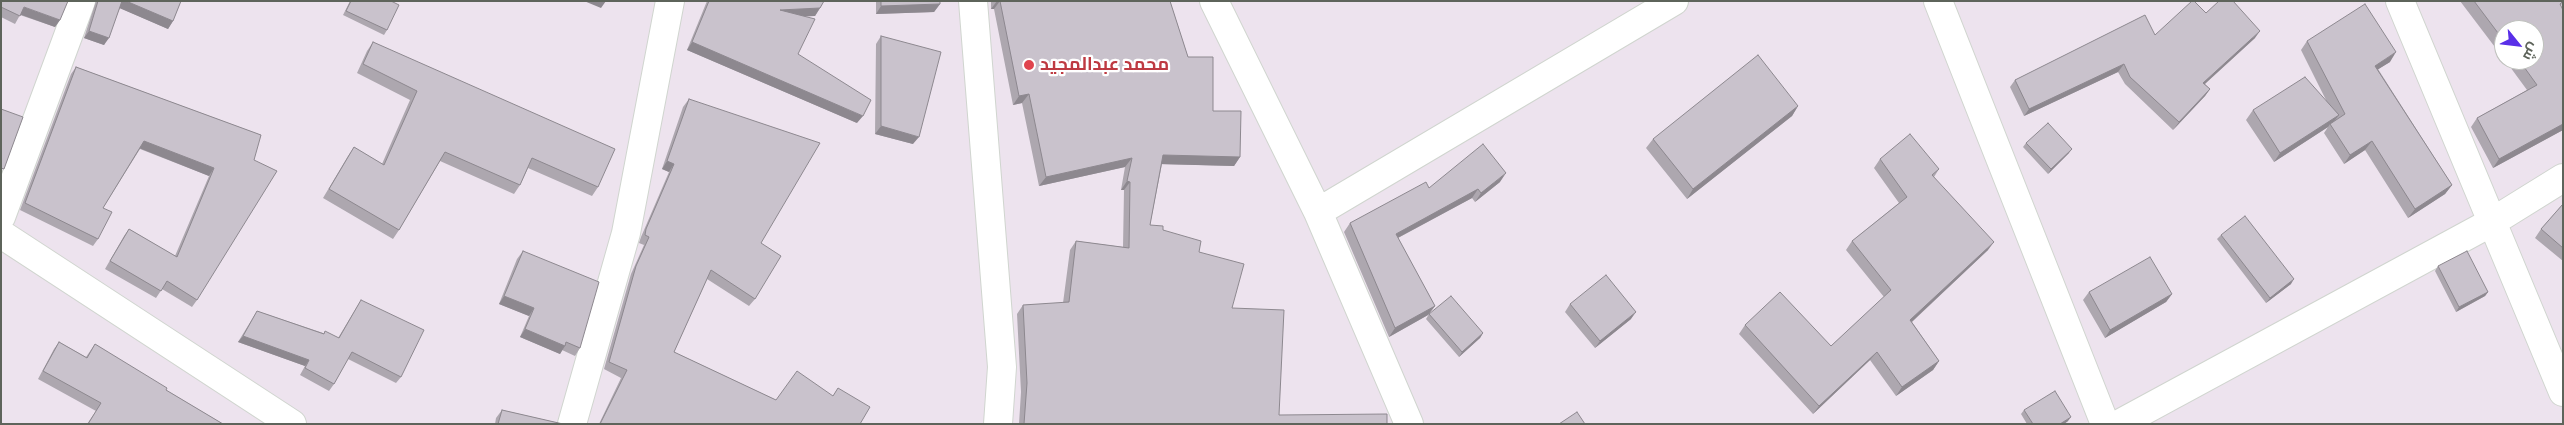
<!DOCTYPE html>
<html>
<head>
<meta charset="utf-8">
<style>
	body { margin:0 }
	#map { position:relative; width:2564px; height:425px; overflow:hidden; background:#ede3ee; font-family:Roboto,Cairo,sans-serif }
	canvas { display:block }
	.frame { position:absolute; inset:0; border:2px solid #5e645b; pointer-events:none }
	.north { position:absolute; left:2494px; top:20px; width:50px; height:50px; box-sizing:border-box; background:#fff; border:1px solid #bfc1bd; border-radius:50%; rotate:119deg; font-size:14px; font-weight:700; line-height:20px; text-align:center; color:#5e645b }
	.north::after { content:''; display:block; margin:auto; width:18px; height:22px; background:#592fe8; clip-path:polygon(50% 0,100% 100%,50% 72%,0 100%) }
</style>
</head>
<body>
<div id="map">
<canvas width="2564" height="425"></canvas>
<div class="frame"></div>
<div class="north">ش</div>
</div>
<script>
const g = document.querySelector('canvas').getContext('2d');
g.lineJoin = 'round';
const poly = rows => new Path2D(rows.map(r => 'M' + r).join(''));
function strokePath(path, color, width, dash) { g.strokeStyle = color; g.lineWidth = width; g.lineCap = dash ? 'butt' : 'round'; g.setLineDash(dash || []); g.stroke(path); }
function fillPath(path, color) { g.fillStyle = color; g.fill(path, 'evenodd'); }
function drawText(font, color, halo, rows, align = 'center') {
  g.font = font + ' Roboto,Cairo,sans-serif'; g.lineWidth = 4.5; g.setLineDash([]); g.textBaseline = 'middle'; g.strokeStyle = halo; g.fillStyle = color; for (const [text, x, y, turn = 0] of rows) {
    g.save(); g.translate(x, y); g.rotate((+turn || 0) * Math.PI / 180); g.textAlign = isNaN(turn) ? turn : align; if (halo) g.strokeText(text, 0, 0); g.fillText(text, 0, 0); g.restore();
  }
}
const minor = poly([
	[973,1,1002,367,998,424],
	[1214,1,1318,212,1409,424],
	[1938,1,2105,424],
	[2400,1,2563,392],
	[1318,212,1674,1],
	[1,217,81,1],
	[1,234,292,424],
	[572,424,626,233,670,1],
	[2119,424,2492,222,2563,178]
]);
strokePath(minor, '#d0d5cf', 30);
strokePath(minor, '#fff', 28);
fillPath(poly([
	[1,1,60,20,55,27,20,15,15,24,1,17],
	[96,1,181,1,173,21,168,29,120,8,104,45,84,38],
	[350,1,391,1,387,30,384,35,343,15],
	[707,1,824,1,820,8,815,16,805,16,798,54,857,123,687,50],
	[876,1,940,1,940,4,934,12,876,14],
	[991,1,1170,1,1188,57,1213,111,1240,157,1234,166,1162,164,1150,225,1163,230,1199,252,1232,308,1279,415,1387,424,1019,424,1021,392,1017,314,1023,305,1063,303,1070,250,1076,241,1123,247,1124,190,1121,190,1125,167,1039,186,1022,103,1013,105,994,9,991,9],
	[2460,1,2563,1,2561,6,2563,130,2493,168,2471,127,2477,118,2527,90,2505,60,2534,60,2504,30,2504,59],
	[2155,35,2255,38,2205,84,2210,89,2205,96,2173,130,2125,84,2118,72,2024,116,2010,87,2015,80],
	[881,36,913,144,875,134,876,44],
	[2307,41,2390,62,2378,69,2452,185,2445,194,2408,218,2365,150,2344,164,2324,133,2328,127,2274,162,2246,120,2253,110,2326,100,2301,50],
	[373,42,598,187,592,196,528,168,520,185,514,194,440,161,399,230,393,239,323,198,348,156,354,147,382,164,410,100,357,73,367,51],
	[76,67,261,135,197,300,192,307,162,289,156,298,105,269,124,236,129,229,175,256,209,176,140,149,103,208,98,239,93,246,20,210,71,74],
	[689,99,761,243,755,299,749,306,707,279,674,352,776,400,833,396,838,388,860,424,599,424,621,378,604,369,631,274,644,245,639,243,641,237,669,172,662,169,683,107],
	[1798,106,1792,116,1687,199,1646,148,1653,139],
	[2026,143,2069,153,2048,174,2023,147],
	[1880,159,1939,169,1934,177,1988,250,1912,322,1939,361,1933,370,1896,396,1870,360,1813,414,1739,334,1745,325,1831,346,1884,297,1846,250,1852,241,1899,203,1874,168],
	[1500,182,1475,202,1472,198,1398,238,1435,306,1428,315,1389,337,1344,232,1350,223,1429,188],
	[2563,204,2563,261,2535,238,2541,229],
	[2221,235,2291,284,2266,303,2217,239],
	[523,251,580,348,575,356,562,350,560,354,520,337,529,316,499,304,517,259],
	[2438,266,2488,292,2485,296,2456,312,2435,271],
	[2089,292,2172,294,2166,302,2105,338,2083,300],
	[361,300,401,377,396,383,348,359,334,384,329,391,300,375,305,366,238,342,257,311,338,338],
	[1570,304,1631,319,1595,348,1565,312],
	[1429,314,1483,333,1480,338,1459,357,1426,319],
	[59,342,86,357,95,344,166,390,223,424,87,424,96,411,38,379,54,349],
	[502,410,563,424,495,424,496,418],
	[2024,410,2068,421,2064,424,2027,424,2021,414]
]), '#ada7af');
fillPath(poly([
	[121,1,126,1,173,21,168,29,117,7],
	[584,1,606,1,601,8],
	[997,1,1000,1,994,9,991,9],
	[940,4,934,12,876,14,881,6],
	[24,7,60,20,55,27,19,14],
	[820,8,815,16,775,18,780,10],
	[89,31,109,38,104,45,84,38],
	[2260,31,2255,38,2198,90,2203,83],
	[692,42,863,116,857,123,687,50],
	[2396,52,2390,62,2369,75,2375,66],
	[2124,64,2118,72,2024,116,2029,109],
	[2210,89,2205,96,2173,130,2179,122],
	[1029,94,1022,103,1013,105,1019,96],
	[1798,106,1792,116,1687,199,1693,189],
	[2339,115,2332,124,2330,124,2328,127,2274,162,2280,153],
	[2563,124,2563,130,2493,168,2499,159],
	[881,126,919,137,913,144,875,134],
	[144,141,214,168,209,176,139,148],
	[2372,141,2365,150,2344,164,2350,155],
	[2072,149,2069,153,2048,174,2051,169],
	[1163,155,1240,157,1234,166,1157,164],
	[1132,158,1125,167,1039,186,1046,177],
	[667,161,674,164,669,172,662,169],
	[1506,173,1500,182,1475,202,1481,193],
	[1127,181,1130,182,1124,190,1121,190],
	[2452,185,2445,194,2408,218,2415,209],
	[1478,189,1472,198,1390,242,1396,234],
	[1994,242,1988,250,1904,329,1910,320],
	[2294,279,2291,284,2266,303,2270,298],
	[2488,292,2485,296,2456,312,2459,307],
	[2172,294,2166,302,2105,338,2110,330],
	[504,296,534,308,529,316,499,304],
	[1435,306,1428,315,1389,337,1395,328],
	[1636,312,1631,319,1595,348,1600,341],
	[525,329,565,346,560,354,520,337],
	[1483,333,1480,338,1459,357,1462,352],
	[243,336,309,360,305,366,238,342],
	[1877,352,1870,360,1813,414,1819,406],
	[1939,361,1933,370,1896,396,1902,387],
	[2071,417,2068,421,2064,424,2060,424]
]), '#8d888f');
const building = poly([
	[1,1,68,1,60,20,24,7,20,16,1,7,1,1],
	[98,1,122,1,109,38,89,31,98,1],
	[126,1,181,1,173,21,126,1],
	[351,1,391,1,399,5,387,30,346,11,351,1],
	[709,1,824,1,820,8,780,10,815,19,798,54,871,100,863,116,692,42,709,1],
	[881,1,940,1,940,4,881,6,881,1],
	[1000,1,1170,1,1188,57,1213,57,1213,111,1241,111,1240,157,1163,155,1150,225,1163,226,1163,230,1201,241,1199,252,1244,264,1232,308,1284,310,1279,415,1387,414,1387,424,1024,424,1027,383,1023,305,1069,302,1076,241,1129,248,1130,182,1127,181,1132,158,1046,177,1029,94,1019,96,1000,1],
	[2192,1,2194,1,2206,13,2219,1,2233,1,2260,31,2203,83,2210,89,2179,122,2130,77,2124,64,2029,109,2015,80,2145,15,2155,35,2192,1],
	[2474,1,2563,1,2560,4,2563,10,2563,124,2499,159,2477,118,2537,85,2519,60,2534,60,2534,30,2504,30,2504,41,2474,1],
	[2365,4,2396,52,2375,66,2452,185,2415,209,2372,141,2350,155,2330,124,2345,114,2307,41,2365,4],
	[881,36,941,52,919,137,881,126,881,36],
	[373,42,615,149,598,187,532,158,520,185,445,152,399,230,329,189,354,147,384,165,417,91,363,64,373,42],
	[1758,55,1798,106,1693,189,1653,139,1758,55],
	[76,67,261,135,254,160,277,171,197,300,167,281,161,291,110,261,129,229,177,257,214,168,144,141,103,208,112,212,98,239,25,203,76,67],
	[2305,77,2339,115,2280,153,2253,110,2305,77],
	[689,99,820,143,761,243,781,256,755,299,711,270,674,352,776,400,797,371,833,396,838,388,870,407,860,424,600,424,627,370,609,362,636,266,649,237,645,235,646,229,674,164,667,161,689,99],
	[1,109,23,117,4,169,1,168,1,109],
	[2048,123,2072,149,2051,169,2026,143,2048,123],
	[1910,134,1939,169,1932,175,1994,242,1910,320,1939,361,1902,387,1877,352,1819,406,1745,325,1780,292,1831,346,1891,290,1852,241,1907,197,1880,159,1910,134],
	[1483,144,1506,173,1481,193,1478,189,1396,234,1435,306,1395,328,1350,223,1426,182,1429,188,1483,144],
	[2563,204,2563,248,2541,229,2563,204],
	[2245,216,2294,279,2270,298,2221,235,2245,216],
	[523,251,599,282,580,348,566,342,565,346,525,329,534,308,504,296,523,251],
	[2467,251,2488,292,2459,307,2438,266,2467,251],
	[2150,257,2172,294,2110,330,2089,292,2150,257],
	[1606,275,1636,312,1600,341,1570,304,1606,275],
	[1451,296,1483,333,1462,352,1429,314,1451,296],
	[361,300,424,330,401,377,352,352,334,384,305,368,309,360,243,336,257,311,324,334,325,331,339,338,361,300],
	[59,342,87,358,95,344,167,388,166,390,223,424,88,424,101,403,43,371,59,342],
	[2055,391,2071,417,2060,424,2033,424,2024,410,2055,391],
	[502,410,563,424,498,424,502,410],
	[1577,412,1585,424,1559,424,1577,412]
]);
fillPath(building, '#c9c2cc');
strokePath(building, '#8d888f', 1);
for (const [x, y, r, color] of [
	[1029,65,6,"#e0444e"]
]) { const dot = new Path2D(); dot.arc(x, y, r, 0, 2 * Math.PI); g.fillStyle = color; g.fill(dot); strokePath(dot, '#fff', 2); }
drawText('bold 18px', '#be3a42', '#fff', [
	["محمد عبدالمجيد",1040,65]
], 'left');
</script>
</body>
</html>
